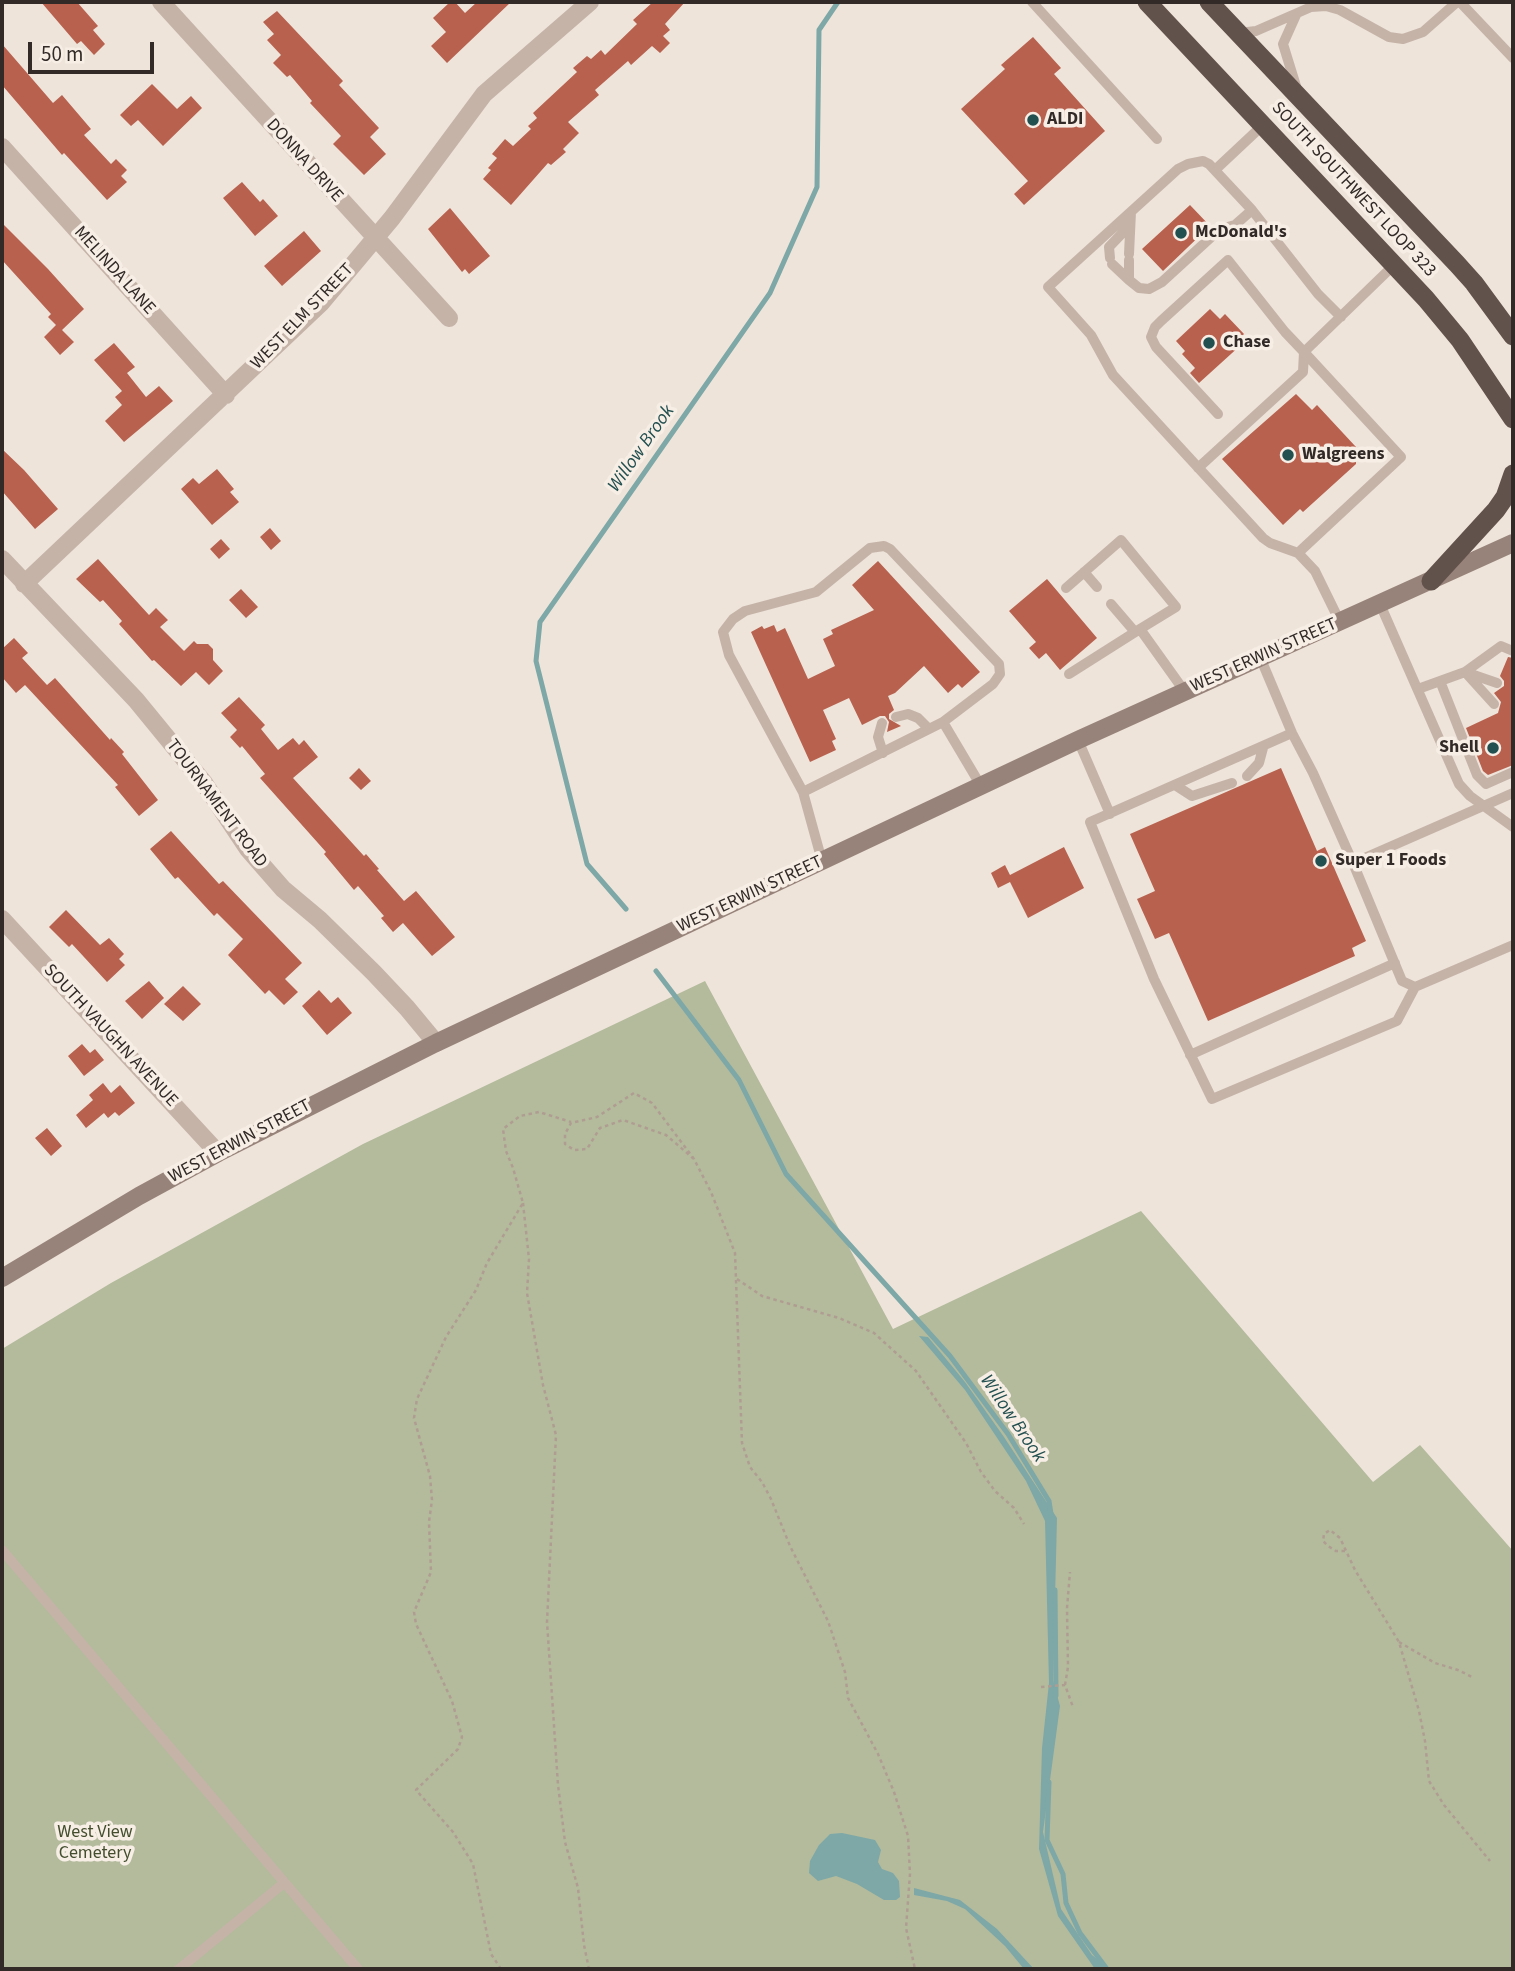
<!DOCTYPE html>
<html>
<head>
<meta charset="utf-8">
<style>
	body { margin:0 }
	#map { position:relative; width:1515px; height:1971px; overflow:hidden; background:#eee4da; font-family:"Source Sans 3",sans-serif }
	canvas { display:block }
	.frame { position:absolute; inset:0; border:4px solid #322a27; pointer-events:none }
	.scale { position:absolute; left:28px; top:42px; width:126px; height:32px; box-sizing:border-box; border:4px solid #322a27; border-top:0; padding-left:9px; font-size:21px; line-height:24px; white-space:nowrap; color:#322a27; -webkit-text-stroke:5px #f7eee6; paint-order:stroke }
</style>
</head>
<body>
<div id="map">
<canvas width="1515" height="1971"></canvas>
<div class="frame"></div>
<div class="scale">50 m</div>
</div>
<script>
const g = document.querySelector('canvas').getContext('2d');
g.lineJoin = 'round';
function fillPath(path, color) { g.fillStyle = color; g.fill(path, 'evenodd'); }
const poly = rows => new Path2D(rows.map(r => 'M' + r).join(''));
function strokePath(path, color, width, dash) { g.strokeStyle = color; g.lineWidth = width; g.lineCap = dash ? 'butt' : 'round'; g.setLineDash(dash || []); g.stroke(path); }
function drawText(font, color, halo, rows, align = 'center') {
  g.font = font + ' "Source Sans 3",sans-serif'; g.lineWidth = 7; g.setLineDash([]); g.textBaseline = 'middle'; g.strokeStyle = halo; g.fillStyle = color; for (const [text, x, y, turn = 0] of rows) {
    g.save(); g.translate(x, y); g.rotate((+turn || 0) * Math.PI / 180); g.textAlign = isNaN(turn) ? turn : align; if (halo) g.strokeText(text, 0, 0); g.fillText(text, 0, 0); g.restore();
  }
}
fillPath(poly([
	[705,981,893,1329,1141,1211,1373,1482,1420,1445,1513,1551,1513,1969,2,1969,2,1349,111,1283,363,1144]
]), '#b3bb9c');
fillPath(poly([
	[919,1336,928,1337,965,1382,1004,1437,1057,1518,1053,1680,1060,1706,1043,1832,1061,1909,1092,1955,1110,1969,1095,1969,1058,1916,1039,1849,1042,1748,1049,1683,1045,1521,1026,1481,965,1390],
	[842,1833,875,1840,881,1850,878,1862,882,1869,893,1873,899,1881,900,1897,896,1900,884,1900,857,1884,836,1876,818,1881,809,1873,810,1861,819,1845,830,1834],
	[914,1888,960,1900,997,1929,1034,1969,1024,1969,1005,1946,965,1909,947,1901,914,1895]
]), '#7da8a7');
strokePath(poly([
	[626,909,587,864,536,661,540,622,770,293,817,187,819,30,838,2],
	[656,971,739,1080,786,1174,950,1356,1008,1434,1049,1501,1051,1514],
	[1055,1590,1056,1696],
	[1049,1782,1047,1840,1063,1874,1066,1903,1080,1933,1107,1969]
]), '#7da8a7', 5);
fillPath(poly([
	[41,2,77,2,98,26,93,30,105,44,94,55,81,41,77,44],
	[450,2,455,2,465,13,477,2,511,2,447,63,431,46,446,32,433,18],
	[653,2,685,2,665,24,670,30,663,36,670,43,660,53,652,46,631,65,628,61,595,90,599,95,568,122,579,133,563,149,566,152,551,165,548,163,511,205,483,179,491,170,488,168,497,158,492,154,505,139,513,146,531,129,528,126,537,118,533,113,577,72,573,68,587,56,591,59,601,50,605,55,637,24,633,20],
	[277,11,343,81,339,85,379,128,370,137,386,154,364,175,333,144,341,136,310,103,312,101,290,75,287,77,273,63,281,55,267,40,274,34,263,22],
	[1033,37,1061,68,1054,74,1105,131,1024,205,1014,194,1028,181,961,109,1005,69,1001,65],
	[2,44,53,103,62,95,91,129,84,135,111,164,116,159,127,170,121,176,127,182,107,200,64,153,62,155,2,85],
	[152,84,177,109,191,96,202,108,163,146,138,120,131,126,120,115],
	[242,182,260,202,263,199,278,216,255,236,223,198],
	[1190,205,1210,226,1163,271,1142,249],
	[450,208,490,256,469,274,465,269,462,272,428,229],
	[2,223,48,269,84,309,62,330,74,342,60,355,44,337,56,325,48,317,51,314,2,260],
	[304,231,321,251,282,286,264,266],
	[1210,309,1220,319,1225,314,1244,334,1238,340,1242,344,1199,383,1190,373,1195,368,1182,354,1185,351,1176,341],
	[114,343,135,367,127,373,146,397,159,386,173,401,124,442,105,421,122,405,115,397,122,391,94,360],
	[1296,394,1312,410,1317,405,1356,447,1356,464,1303,512,1300,509,1283,525,1222,459],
	[2,449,24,470,58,509,35,529,2,491],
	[217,469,234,489,230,492,239,502,212,525,181,489,193,478,199,484],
	[270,528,281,541,271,550,260,537],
	[221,539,230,549,219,559,210,549],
	[98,559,149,615,156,608,168,620,160,627,184,651,194,641,197,644,208,644,213,649,213,660,223,671,209,685,196,672,181,686,154,660,152,661,119,624,122,621,103,600,100,602,76,579],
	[878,561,980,672,962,688,958,684,948,693,924,666,895,693,888,696,894,710,889,714,889,719,901,726,887,732,889,722,885,716,880,716,862,725,849,698,823,710,836,739,832,741,836,750,810,762,751,632,762,626,764,629,774,625,777,632,785,628,808,679,835,666,823,639,833,634,831,630,874,610,852,585],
	[1047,579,1097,638,1060,670,1046,653,1039,659,1029,648,1036,642,1009,611],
	[241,589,258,607,246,618,229,600],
	[14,638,28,653,22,658,47,685,55,678,110,740,111,738,124,752,122,754,158,800,139,816,115,787,118,785,25,685,16,693,2,677,2,649],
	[1508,657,1513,658,1513,765,1488,775,1483,771,1466,728,1498,713,1501,702,1494,693,1504,686,1504,681,1500,676],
	[239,697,265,725,261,729,278,750,293,738,299,745,304,740,318,757,293,778,364,856,366,854,379,869,377,870,404,901,416,891,455,937,432,956,403,923,393,932,381,918,384,916,358,886,354,890,324,854,326,852,260,778,265,774,242,746,240,748,230,737,237,730,221,713],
	[359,768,371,781,361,790,349,778],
	[1281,768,1317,851,1325,847,1366,941,1352,948,1355,956,1208,1021,1169,933,1155,939,1137,899,1155,891,1130,834],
	[171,831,219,884,223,881,302,963,285,979,298,992,284,1005,269,990,265,994,228,955,243,939,217,913,214,916,178,877,175,879,150,849],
	[1064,847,1084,888,1028,918,1010,882,998,888,991,873,1005,865,1010,875],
	[66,910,100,945,109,938,124,954,119,959,125,965,107,982,72,944,69,947,49,927],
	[149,981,164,998,142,1019,125,1001],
	[183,986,201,1004,183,1021,164,1004],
	[319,990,331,1003,338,997,352,1013,327,1035,302,1006],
	[82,1044,90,1053,95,1049,104,1060,84,1076,68,1056],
	[103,1083,111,1093,120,1085,135,1103,119,1116,115,1112,108,1118,104,1113,86,1128,76,1115,93,1100,89,1095],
	[47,1128,62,1146,51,1156,35,1138]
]), '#b8614f');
strokePath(poly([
	[694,1159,666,1135,623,1120,600,1128,587,1149,574,1150,565,1144,565,1134,571,1123,597,1117,634,1093,652,1103,694,1159,711,1192,735,1253,742,1443,750,1467,762,1482,771,1499,790,1546,828,1621,845,1672,848,1698,878,1754,894,1792,908,1836,910,1874,906,1928,915,1969],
	[523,1203,529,1259,527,1293,543,1385,556,1435,547,1622,558,1785,565,1842,578,1888,584,1945,589,1969],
	[737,1279,762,1296,839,1318,874,1333,916,1371,966,1443,981,1472,995,1491,1014,1508,1024,1524],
	[1345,1551,1336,1551,1328,1546,1323,1541,1324,1534,1330,1530,1340,1538,1355,1570,1399,1642,1419,1711,1425,1741,1429,1781,1444,1805,1490,1861],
	[1399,1642,1435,1663,1458,1670,1472,1677],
	[1065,1685,1068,1667,1067,1608,1070,1572],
	[1041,1687,1065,1685,1073,1707],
	[501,1969,491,1954,473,1864,453,1832,416,1790,458,1749,462,1737,452,1701,416,1624,414,1612,431,1572,429,1522,432,1500,430,1476,414,1418,417,1399,446,1337,476,1290,487,1263,523,1203,513,1168,506,1151,503,1129,520,1116,539,1112,571,1122]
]), '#b09d92', 2.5, [3.5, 3.5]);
strokePath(poly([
	[1032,2,1157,139],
	[1460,2,1513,58],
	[1296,15,1283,44,1296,86],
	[1239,33,1256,31,1311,7,1326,6,1340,10,1389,37,1403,39,1423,32,1457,2],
	[1215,170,1263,125],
	[1129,254,1131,212],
	[1110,258,1109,247,1130,225],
	[1129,260,1129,280,1139,288,1149,289,1162,282,1220,229,1235,225,1252,210],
	[1112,264,1129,280],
	[1198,468,1303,372,1304,352,1285,332,1228,260,1161,321,1155,327,1151,337,1156,347,1218,414],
	[1298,553,1270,543,1263,538,1113,375,1091,335,1048,287,1178,169,1188,164,1203,161,1209,164,1252,210,1318,294,1341,317],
	[1084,572,1097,587],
	[1066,588,1121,540,1176,607,1140,629],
	[1111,604,1135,632],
	[1380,604,1459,784,1470,796,1513,827],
	[1340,622,1315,571,1298,553,1401,457,1304,352,1395,264],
	[1260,657,1292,733,1313,773,1353,863,1402,981,1415,987,1513,945],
	[1069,674,1140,629,1185,692],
	[1440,681,1477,775,1486,784,1513,772],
	[1418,689,1465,672,1497,683],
	[1494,704,1465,672,1501,646,1513,651],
	[896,717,908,714,918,718,929,729],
	[943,722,803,792,729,655,723,632,733,619,745,611,816,592,870,548,884,546,890,549,999,664,1000,674,993,684,943,722,981,786],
	[882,723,878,737,883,753],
	[1292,733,1090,822,1154,979,1212,1099,1397,1021,1415,987],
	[1078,740,1110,814],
	[1247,776,1259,763,1263,748],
	[1175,785,1192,796,1232,783],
	[803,792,822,861],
	[1353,863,1513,793],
	[1190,1055,1395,963],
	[2,1550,358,1969],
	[179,1969,284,1883]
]), '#c5b3a8', 10);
strokePath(poly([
	[161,2,449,318],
	[2,147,226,395],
	[2,559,136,700,204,783,248,849,283,889,320,920,374,973,407,1008,436,1043],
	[24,584,321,303,392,218,484,94,590,2],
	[2,919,218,1153]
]), '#c5b3a8', 18);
strokePath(poly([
	[2,1278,139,1196,218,1153,436,1043,1078,740,1513,543]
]), '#98837a', 18);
strokePath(poly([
	[1147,2,1426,299,1460,340,1513,419],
	[1209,2,1457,264,1474,283,1513,336],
	[1431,581,1496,510,1505,497,1513,474]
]), '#62524c', 19);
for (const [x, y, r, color] of [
	[1033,120,7,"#224f4f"],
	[1181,233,7,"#224f4f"],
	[1209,343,7,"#224f4f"],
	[1288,455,7,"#224f4f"],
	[1493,748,7,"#224f4f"],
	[1321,861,7,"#224f4f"]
]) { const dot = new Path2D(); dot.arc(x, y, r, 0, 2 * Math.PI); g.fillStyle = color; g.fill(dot); strokePath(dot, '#f7eee6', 2.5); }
drawText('bold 18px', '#322a27', '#f7eee6', [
	["ALDI",1047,120],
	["McDonald's",1195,233],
	["Chase",1223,343],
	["Walgreens",1302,455],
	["Shell",1479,748,"right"],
	["Super 1 Foods",1335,861]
], 'left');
drawText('18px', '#322a27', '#f7eee6', [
	["DONNA DRIVE",304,161,48],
	["SOUTH SOUTHWEST LOOP 323",1353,190,47],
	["MELINDA LANE",114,271,48],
	["WEST ELM STREET",303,317,-46],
	["WEST ERWIN STREET",1264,656,-24],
	["TOURNAMENT ROAD",216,804,53],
	["WEST ERWIN STREET",750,895,-25],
	["SOUTH VAUGHN AVENUE",110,1036,47],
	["WEST ERWIN STREET",240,1142,-28]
]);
drawText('18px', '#444e2e', '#f7eee6', [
	["West View",95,1833],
	["Cemetery",95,1854]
]);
drawText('italic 19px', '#224f4f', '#f7eee6', [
	["Willow Brook",642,449,-55],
	["Willow Brook",1012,1419,56]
]);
</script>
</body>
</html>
